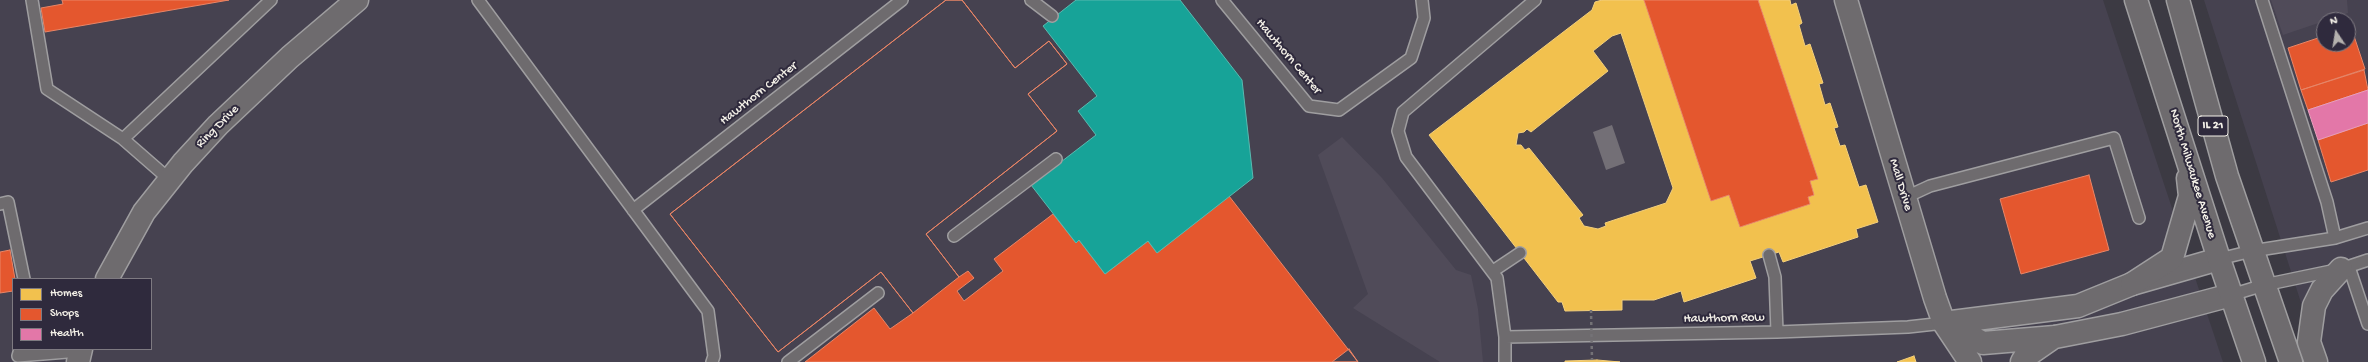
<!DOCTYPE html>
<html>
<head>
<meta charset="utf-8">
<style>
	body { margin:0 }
	#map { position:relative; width:2368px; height:362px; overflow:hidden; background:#3c3a43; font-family:"Gochi Hand",sans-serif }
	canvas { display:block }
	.legend { position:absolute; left:12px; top:278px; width:140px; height:72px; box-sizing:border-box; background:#2f2a3d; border:1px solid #7e7a81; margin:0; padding:5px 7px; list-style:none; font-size:12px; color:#f4f1e8 }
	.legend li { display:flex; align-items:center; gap:8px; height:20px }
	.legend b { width:20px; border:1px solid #7e7a81 }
	.north { position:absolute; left:2316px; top:12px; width:40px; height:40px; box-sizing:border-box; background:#2f2a3d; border:1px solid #7e7a81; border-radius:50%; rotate:348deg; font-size:11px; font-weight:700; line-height:16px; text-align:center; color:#f4f1e8 }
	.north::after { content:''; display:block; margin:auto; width:14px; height:18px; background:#b4b1ae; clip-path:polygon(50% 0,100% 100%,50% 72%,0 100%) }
</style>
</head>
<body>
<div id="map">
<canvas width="2368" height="362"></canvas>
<ul class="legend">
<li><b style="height:11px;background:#f2c14e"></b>Homes</li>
<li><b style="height:11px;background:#e4572e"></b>Shops</li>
<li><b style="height:11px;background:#e377a8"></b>Health</li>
</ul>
<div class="north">N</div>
</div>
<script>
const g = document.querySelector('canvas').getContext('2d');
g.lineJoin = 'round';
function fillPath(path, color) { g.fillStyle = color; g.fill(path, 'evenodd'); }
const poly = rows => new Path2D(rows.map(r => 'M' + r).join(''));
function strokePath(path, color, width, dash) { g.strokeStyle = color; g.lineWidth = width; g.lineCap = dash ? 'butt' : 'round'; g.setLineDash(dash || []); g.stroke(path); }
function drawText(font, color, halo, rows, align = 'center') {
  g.font = font + ' "Gochi Hand",sans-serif'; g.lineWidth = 4; g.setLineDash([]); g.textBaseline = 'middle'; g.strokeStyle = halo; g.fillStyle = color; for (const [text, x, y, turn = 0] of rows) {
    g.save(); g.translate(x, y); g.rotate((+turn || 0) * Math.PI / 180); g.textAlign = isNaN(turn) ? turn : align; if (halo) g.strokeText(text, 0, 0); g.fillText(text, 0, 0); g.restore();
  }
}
fillPath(poly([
	[0,0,2103,0,2223,362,0,362],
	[13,279,151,279,151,349,13,349],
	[2204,0,2368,0,2368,362,2320,362],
	[2324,20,2348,20,2348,44,2324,44]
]), '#464250');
fillPath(poly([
	[2271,0,2347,0,2348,13,2283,35],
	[1342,137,1382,178,1456,270,1471,275,1478,309,1483,362,1440,362,1353,308,1368,294,1318,155]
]), '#504b59');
fillPath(poly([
	[1612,125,1625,163,1606,170,1593,132]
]), '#736f76');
const homes = poly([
	[1602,0,1644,0,1711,201,1729,195,1740,227,1810,204,1808,197,1814,195,1810,181,1818,179,1758,0,1790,0,1791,5,1796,3,1802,23,1799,25,1805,46,1810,44,1823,83,1819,84,1825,105,1830,103,1838,127,1834,128,1840,146,1845,145,1859,187,1866,185,1878,222,1856,229,1858,237,1783,262,1779,252,1750,261,1756,278,1684,302,1681,291,1654,300,1622,300,1622,310,1565,311,1562,302,1558,302,1429,135,1592,10,1595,2,1602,0],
	[1621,33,1673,188,1666,203,1605,223,1606,226,1598,229,1584,226,1579,218,1583,215,1529,148,1525,150,1521,145,1516,145,1518,133,1524,132,1527,129,1531,132,1608,71,1593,51,1612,36,1621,33],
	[1914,356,1916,362,1897,362,1914,356],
	[1597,360,1620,362,1565,362,1565,361,1597,360]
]);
fillPath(homes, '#f2c14e');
strokePath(homes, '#f3cf7c', 1);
const shops = poly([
	[62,0,229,0,45,32,41,8,63,4,62,0],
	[946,0,962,0,1015,68,1049,41,1067,64,1028,94,1057,131,926,234,959,277,968,271,974,278,957,291,964,301,1003,271,994,259,1053,214,1076,243,1079,240,1105,274,1148,241,1157,253,1229,196,1358,362,805,362,874,308,890,329,913,313,881,272,778,352,670,214,946,0],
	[946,0,962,0,1015,68,1049,41,1067,64,1028,94,1057,131,926,234,959,277,950,284,913,313,881,272,778,352,670,214,946,0],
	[1644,0,1758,0,1818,179,1810,181,1814,195,1808,197,1810,204,1740,227,1729,195,1711,201,1644,0],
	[2351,27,2365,69,2301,90,2288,48,2324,36,2324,44,2348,44,2348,28,2351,27],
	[2364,70,2368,90,2308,110,2301,90,2364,70],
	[2368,123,2368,170,2331,182,2318,140,2368,123],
	[2089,175,2109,250,2021,274,2000,199,2089,175],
	[10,250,15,279,13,279,13,291,0,293,0,252,10,250],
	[1349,349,1358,362,1332,362,1349,349]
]);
fillPath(shops, '#e4572e');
strokePath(shops, '#e98566', 1);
const health = poly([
	[2368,90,2368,123,2318,140,2308,110,2368,90]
]);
fillPath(health, '#e377a8');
strokePath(health, '#e89cbb', 1);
const public = poly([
	[1076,0,1180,0,1242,80,1253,178,1157,253,1148,241,1105,274,1079,240,1076,243,1031,185,1096,135,1078,111,1097,96,1043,26,1076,0]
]);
fillPath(public, '#17a398');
strokePath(public, '#59bab0', 1);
const service = poly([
	[32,0,47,89,123,139,170,180],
	[478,0,708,311,714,356,712,362],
	[1031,0,1052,16],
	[1222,0,1309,106,1339,110,1411,58,1424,18,1422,0],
	[2262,0,2327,202,2335,238],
	[123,139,271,0],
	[1904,198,1930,186,2114,138,2139,218],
	[0,204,8,202,24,279],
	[633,210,902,0],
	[954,236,1056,159],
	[1769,255,1775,277,1777,332],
	[2219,259,2252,251,2335,238,2368,228],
	[2349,267,2368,324],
	[1493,271,1520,253],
	[2231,295,2264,285,2341,269,2368,260],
	[1505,337,1777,332,1908,327,1944,323],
	[20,349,18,356,80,351],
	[788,362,878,293],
	[1505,362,1505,337,1497,278,1406,157,1398,131,1403,112,1535,0]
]);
const tertiary = poly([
	[1846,0,1935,298,1944,323,1970,362],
	[107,279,144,212,183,163,218,125,290,57,357,0],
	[1944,323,2078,306,2132,284,2219,259],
	[1947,324,1983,343,2055,337,2122,324,2231,295],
	[78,362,81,349],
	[2022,362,2025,357,2054,337]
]);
const primary = poly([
	[2136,0,2219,259,2254,362],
	[2178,0,2227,176,2291,362],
	[2132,284,2172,258,2190,196,2188,178],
	[2316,362,2309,342,2314,306,2322,290,2341,269]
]);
strokePath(service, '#9f9ea0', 14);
strokePath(tertiary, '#9f9ea0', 25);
strokePath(primary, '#9f9ea0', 25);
strokePath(service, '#6e6b6e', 11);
strokePath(tertiary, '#6e6b6e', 22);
strokePath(primary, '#6e6b6e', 22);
strokePath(poly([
	[1591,310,1592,360]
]), '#747276', 2.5, [3, 3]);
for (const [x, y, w] of [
	[2213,126,30]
]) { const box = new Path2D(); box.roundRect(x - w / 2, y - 10, w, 20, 3); g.fillStyle = '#2f2a3d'; g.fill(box); strokePath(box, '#f4f1e8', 1); }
drawText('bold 12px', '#f4f1e8', null, [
	["IL 21",2213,126]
]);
drawText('13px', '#f4f1e8', '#2f2a3d', [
	["Hawthorn Center",1288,57,50],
	["Hawthorn Center",759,94,-38],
	["Ring Drive",218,127,-45],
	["North Milwaukee Avenue",2192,174,73],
	["Mall Drive",1900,185,73],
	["Hawthorn Row",1724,319,-1]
]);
</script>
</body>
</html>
